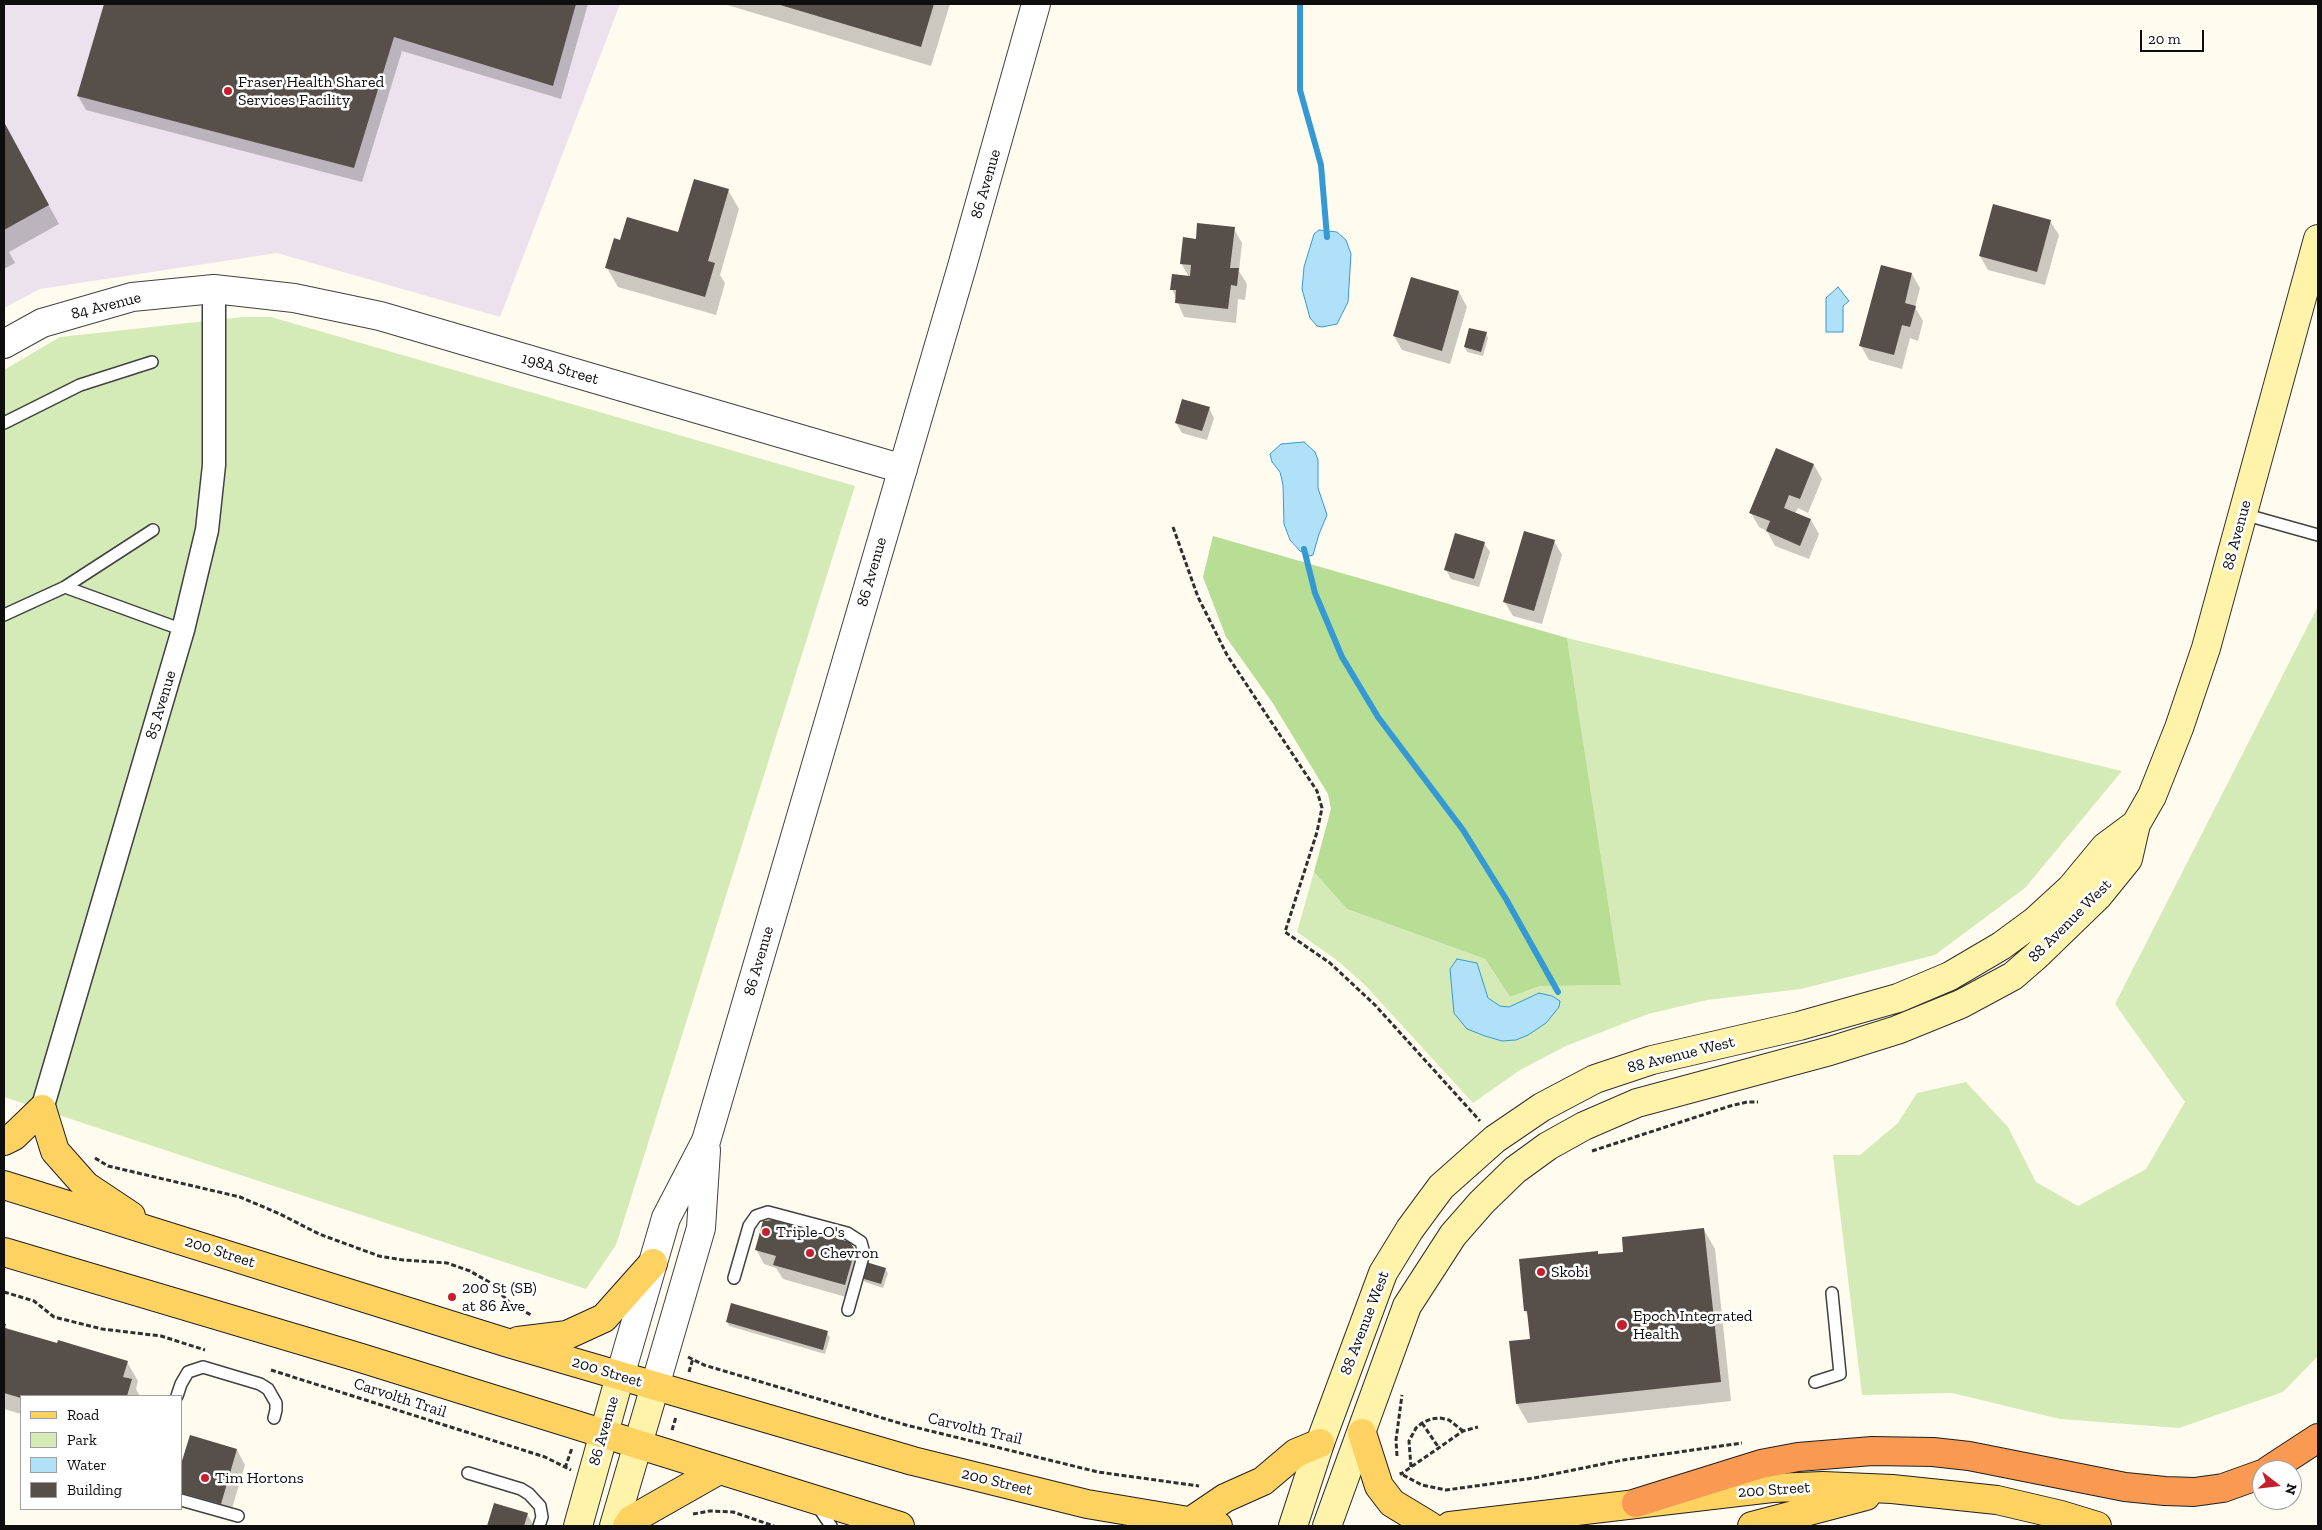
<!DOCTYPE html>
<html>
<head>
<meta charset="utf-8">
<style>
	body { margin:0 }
	#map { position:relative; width:2322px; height:1530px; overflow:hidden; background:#fffbef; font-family:"Zilla Slab",serif }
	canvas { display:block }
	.frame { position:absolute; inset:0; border:5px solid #0e0e0e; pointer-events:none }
	.legend { position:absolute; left:20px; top:1395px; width:162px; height:115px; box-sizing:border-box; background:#fff; border:1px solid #9f9f9f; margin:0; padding:6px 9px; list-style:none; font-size:15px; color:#0e0e0e }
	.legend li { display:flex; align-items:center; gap:10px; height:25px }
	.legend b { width:25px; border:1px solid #9f9f9f }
	.north { position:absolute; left:2252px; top:1460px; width:50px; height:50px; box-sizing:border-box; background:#fff; border:1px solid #9f9f9f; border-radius:50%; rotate:106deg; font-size:14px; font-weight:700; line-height:20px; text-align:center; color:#0e0e0e }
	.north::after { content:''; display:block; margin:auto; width:18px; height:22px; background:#c51f2d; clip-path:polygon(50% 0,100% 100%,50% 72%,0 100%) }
	.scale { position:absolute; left:2140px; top:30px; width:64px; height:22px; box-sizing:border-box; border:2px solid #0e0e0e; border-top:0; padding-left:6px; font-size:15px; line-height:18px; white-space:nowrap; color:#0e0e0e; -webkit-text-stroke:4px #fff; paint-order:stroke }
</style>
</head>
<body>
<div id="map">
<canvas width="2322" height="1530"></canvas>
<div class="frame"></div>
<ul class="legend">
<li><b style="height:6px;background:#fed260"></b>Road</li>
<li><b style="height:14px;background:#d4ebb7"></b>Park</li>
<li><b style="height:14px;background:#b1e1f9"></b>Water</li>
<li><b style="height:14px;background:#574f4a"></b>Building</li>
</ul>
<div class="north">N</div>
<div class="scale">20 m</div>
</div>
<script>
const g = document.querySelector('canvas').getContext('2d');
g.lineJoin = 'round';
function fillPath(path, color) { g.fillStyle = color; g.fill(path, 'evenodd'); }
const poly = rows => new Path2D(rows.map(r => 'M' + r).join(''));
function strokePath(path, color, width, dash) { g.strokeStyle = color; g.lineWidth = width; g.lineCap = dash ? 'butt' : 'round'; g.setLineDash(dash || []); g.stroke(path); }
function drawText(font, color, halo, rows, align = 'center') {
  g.font = font + ' "Zilla Slab",serif'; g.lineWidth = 5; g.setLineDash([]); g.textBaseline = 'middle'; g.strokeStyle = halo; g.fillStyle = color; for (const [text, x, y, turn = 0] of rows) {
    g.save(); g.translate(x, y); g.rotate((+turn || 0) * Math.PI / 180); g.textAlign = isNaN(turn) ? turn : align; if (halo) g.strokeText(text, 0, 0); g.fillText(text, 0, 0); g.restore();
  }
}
fillPath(poly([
	[4,4,620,4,500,317,277,253,40,289,4,308]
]), '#ebe2ed');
fillPath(poly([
	[243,317,271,317,855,486,616,1245,586,1289,4,1097,4,370,60,337],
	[2318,606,2318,1356,2283,1392,2179,1428,2060,1419,1952,1393,1862,1395,1833,1155,1860,1155,1898,1123,1917,1093,1966,1082,2008,1127,2036,1182,2078,1206,2146,1169,2185,1102,2115,1004],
	[1567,638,2122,771,2025,888,1935,955,1801,989,1707,1000,1648,1014,1566,1046,1520,1070,1473,1103,1365,985,1338,961,1297,932,1314,872,1347,909,1485,959,1510,997,1540,986,1621,985],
	[1477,963,1488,998,1500,1006,1509,1007,1539,993,1516,1040,1502,1041,1485,1036]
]), '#d4ebb7');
fillPath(poly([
	[1213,536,1567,638,1621,985,1540,986,1510,997,1485,959,1347,909,1314,872,1331,809,1328,794,1272,702,1226,637,1203,577]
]), '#b8dd95');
const water = poly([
	[1319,230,1337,232,1346,240,1351,254,1348,302,1337,324,1322,327,1317,326,1310,318,1302,289,1304,267,1314,234,1319,230],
	[1838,287,1849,301,1843,306,1843,332,1826,332,1826,298,1838,287],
	[1304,442,1315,452,1318,460,1318,488,1327,515,1319,534,1313,555,1310,556,1300,551,1290,540,1284,524,1283,485,1280,472,1272,462,1270,454,1281,444,1304,442],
	[1457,959,1477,963,1488,998,1500,1006,1509,1007,1539,993,1552,996,1560,1001,1559,1007,1546,1023,1528,1035,1516,1040,1502,1041,1485,1036,1467,1029,1454,1013,1450,969,1457,959]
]);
fillPath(water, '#b1e1f9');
strokePath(water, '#359ad3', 1);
fillPath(poly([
	[105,4,588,4,561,99,402,51,362,182,86,110,78,96],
	[724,4,950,4,931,66],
	[4,124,59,224,9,252,15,263,4,269],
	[728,190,739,209,720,275,725,283,716,315,618,287,607,268,621,241,679,233],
	[2050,221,2059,235,2045,285,1988,270,1980,256],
	[1234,229,1242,243,1239,271,1247,284,1245,300,1238,299,1236,323,1184,317,1172,289,1189,277,1181,263,1197,240],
	[1912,274,1920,288,1915,307,1923,321,1918,341,1910,338,1902,369,1869,360,1861,346],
	[1411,278,1459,292,1467,307,1450,364,1402,350,1394,336],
	[1486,333,1488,338,1483,356,1467,352,1465,347],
	[1209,408,1214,418,1207,440,1182,433,1176,423],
	[1814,465,1822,479,1808,513,1798,508,1795,514,1811,520,1819,534,1809,559,1775,546,1767,531,1759,527,1751,513],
	[1554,541,1562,555,1542,624,1513,616,1504,601],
	[1484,543,1490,552,1479,587,1451,579,1446,570],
	[1704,1230,1715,1249,1731,1401,1528,1423,1517,1404,1511,1342,1532,1340,1529,1317,1525,1311,1597,1252,1599,1255,1625,1253],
	[849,1243,862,1266,853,1299,783,1279,776,1268,764,1264,756,1249],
	[885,1269,888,1273,883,1288,865,1282,862,1278],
	[727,1322,827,1333,830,1337,825,1354,729,1326],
	[4,1325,8,1330,127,1362,138,1381,136,1389,140,1396,21,1396,21,1414,4,1409],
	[237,1450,245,1465,229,1518,181,1501,181,1469],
	[494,1505,527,1514,534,1526,488,1526]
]), '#0003');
strokePath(poly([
	[1300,4,1300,90,1321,165,1327,237],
	[1304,549,1315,593,1342,657,1378,717,1463,830,1506,899,1558,992]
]), '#359ad3', 6);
fillPath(poly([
	[104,4,576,4,553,86,394,37,354,168,77,96],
	[777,4,934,4,921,47],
	[4,122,49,205,4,230],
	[694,179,729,189,708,261,715,263,705,297,605,268,614,238,620,240,627,217,678,232],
	[1993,204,2051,220,2037,272,1979,256],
	[1197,223,1235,227,1230,268,1239,268,1237,286,1231,285,1228,309,1175,303,1176,290,1170,290,1172,274,1190,276,1191,265,1180,264,1183,237,1196,239],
	[1881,265,1912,273,1905,303,1916,306,1910,327,1902,325,1894,355,1859,346],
	[1411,277,1459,291,1442,351,1393,336],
	[1469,328,1487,332,1481,352,1464,347],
	[1182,399,1210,407,1202,431,1175,423],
	[1776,448,1814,464,1800,499,1789,495,1784,508,1811,519,1800,546,1766,531,1770,521,1749,513],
	[1524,531,1555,540,1534,611,1503,602],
	[1455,533,1485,542,1474,579,1444,570],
	[773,1220,850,1242,855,1250,845,1285,773,1265,776,1256,755,1250,763,1221],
	[1704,1228,1721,1382,1516,1404,1509,1341,1530,1339,1527,1311,1524,1311,1519,1259,1598,1251,1598,1254,1623,1252,1622,1237],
	[866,1262,886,1268,881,1284,861,1278],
	[731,1303,828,1331,823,1350,726,1322],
	[4,1324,6,1324,5,1328,57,1343,58,1340,128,1361,123,1377,132,1379,127,1396,21,1396,21,1398,4,1393],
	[190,1435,237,1449,221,1504,181,1493,181,1464],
	[494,1503,528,1513,524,1526,487,1526]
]), '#574f4a');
const service = poly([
	[4,423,80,385,152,362],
	[2243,514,2318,535],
	[65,587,153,530],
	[4,615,65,587,183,630],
	[734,1278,749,1226,756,1216,768,1212,847,1233,861,1242,864,1253,848,1310],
	[1815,1382,1840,1374,1832,1293],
	[177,1396,181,1384,188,1372,203,1367,260,1384,268,1389,276,1403,276,1410,274,1418],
	[468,1473,521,1489,529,1494,540,1506,542,1517,539,1526],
	[181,1500,238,1516],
	[817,1505,831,1526]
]);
const minor = poly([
	[42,1109,183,630,207,530,214,465,214,289]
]);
const tertiary = poly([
	[4,344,42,323,132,297,214,289,294,298,380,316,903,469],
	[620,1376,666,1218,706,1141,961,270,1036,4],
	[655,1386,701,1228,706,1150]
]);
const secondary = poly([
	[578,1526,620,1376],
	[614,1526,655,1386],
	[1293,1526,1320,1443,1383,1273,1410,1229,1441,1187,1495,1139,1542,1107,1595,1079,1652,1060,1799,1026,1898,998,1950,976,2001,946,2035,921,2071,888,2105,847,2136,824],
	[1327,1526,1407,1306,1453,1235,1482,1202,1515,1170,1548,1146,1584,1126,1637,1103,1830,1051,1897,1030,1961,1004,2013,976,2036,956,2098,896,2128,859,2136,824,2152,796,2179,728,2206,648,2318,239]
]);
const primary = poly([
	[4,1141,14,1136,42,1109,55,1151,86,1186,131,1216],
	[4,1185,508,1343,913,1461,1087,1504,1218,1526],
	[4,1252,361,1358,900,1526],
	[518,1341,567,1335,604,1318,653,1263],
	[1362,1433,1379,1486,1392,1503,1430,1526],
	[1191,1521,1225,1498,1263,1481,1296,1453,1320,1443],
	[627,1526,631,1520,719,1470],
	[1450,1526,1772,1488,1823,1486,1892,1489,1997,1500,2061,1515,2097,1526],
	[1752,1526,1866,1496]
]);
const motorway = poly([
	[2269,1470,2318,1438],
	[1636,1503,1761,1464,1798,1457,1872,1451,1933,1452,1969,1456,2125,1487,2165,1491,2194,1492,2223,1488,2262,1474]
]);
strokePath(service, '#414141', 14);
strokePath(minor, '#414141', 25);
strokePath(tertiary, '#414141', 30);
strokePath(secondary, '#303030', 30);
strokePath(primary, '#1f1f1f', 30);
strokePath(motorway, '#1f1f1f', 30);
strokePath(poly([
	[1173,527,1198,597,1227,655,1317,791,1322,808,1317,832,1285,932,1330,963,1375,1005,1480,1121],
	[1592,1151,1730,1106,1747,1102,1758,1102],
	[95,1158,108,1166,240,1197,280,1214,319,1234,379,1256,403,1260,447,1263,470,1271,489,1282,510,1303,531,1315],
	[4,1292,34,1301,54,1317,102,1329,161,1336,205,1350],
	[688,1357,704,1365,906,1425,1098,1472,1199,1486],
	[271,1370,545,1457,571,1470],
	[689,1372,693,1358],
	[1422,1423,1439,1448],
	[672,1430,676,1417],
	[1397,1456,1396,1440,1402,1395],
	[1411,1467,1409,1441,1416,1428,1422,1423,1431,1419,1440,1418,1449,1420,1463,1431],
	[565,1468,572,1448],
	[1401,1472,1401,1474,1463,1431,1478,1427],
	[1403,1475,1422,1485,1446,1490,1534,1478,1623,1460,1742,1443],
	[693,1514,710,1511,733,1512,774,1526]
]), '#303030', 3, [5, 2.5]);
strokePath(service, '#fff', 11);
strokePath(minor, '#fff', 22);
strokePath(tertiary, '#fff', 28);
strokePath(secondary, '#fff3aa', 28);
strokePath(primary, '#fed260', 28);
strokePath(motorway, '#fa9952', 28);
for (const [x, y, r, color] of [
	[228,91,5,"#c51f2d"],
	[766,1232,5,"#c51f2d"],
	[810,1253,5,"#c51f2d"],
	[1541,1272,5,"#c51f2d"],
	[452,1297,5,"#c51f2d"],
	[1622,1325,6,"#c51f2d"],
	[205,1478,5,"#c51f2d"]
]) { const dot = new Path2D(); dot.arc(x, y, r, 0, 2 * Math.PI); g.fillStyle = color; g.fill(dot); strokePath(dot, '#fff', 2); }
drawText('16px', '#0e0e0e', '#fff', [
	["Fraser Health Shared",238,82],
	["Services Facility",238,100],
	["Triple-O's",776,1232],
	["Chevron",820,1253],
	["Skobi",1551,1272],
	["200 St (SB)",462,1288],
	["at 86 Ave",462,1306],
	["Epoch Integrated",1633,1316],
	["Health",1633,1334],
	["Tim Hortons",215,1478]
], 'left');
drawText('16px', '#0e0e0e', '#fff', [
	["86 Avenue",986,184,-74],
	["84 Avenue",106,306,-14],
	["198A Street",560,369,16],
	["88 Avenue",2237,535,-75],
	["86 Avenue",872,572,-74],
	["85 Avenue",161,705,-73],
	["88 Avenue West",2070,921,-45],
	["86 Avenue",759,961,-74],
	["88 Avenue West",1681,1055,-14],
	["200 Street",220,1252,18],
	["88 Avenue West",1365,1323,-69],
	["200 Street",607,1372,17],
	["Carvolth Trail",400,1398,18],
	["Carvolth Trail",975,1429,13],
	["86 Avenue",604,1431,-74],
	["200 Street",997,1482,14],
	["200 Street",1774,1490,-4]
]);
</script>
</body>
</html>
